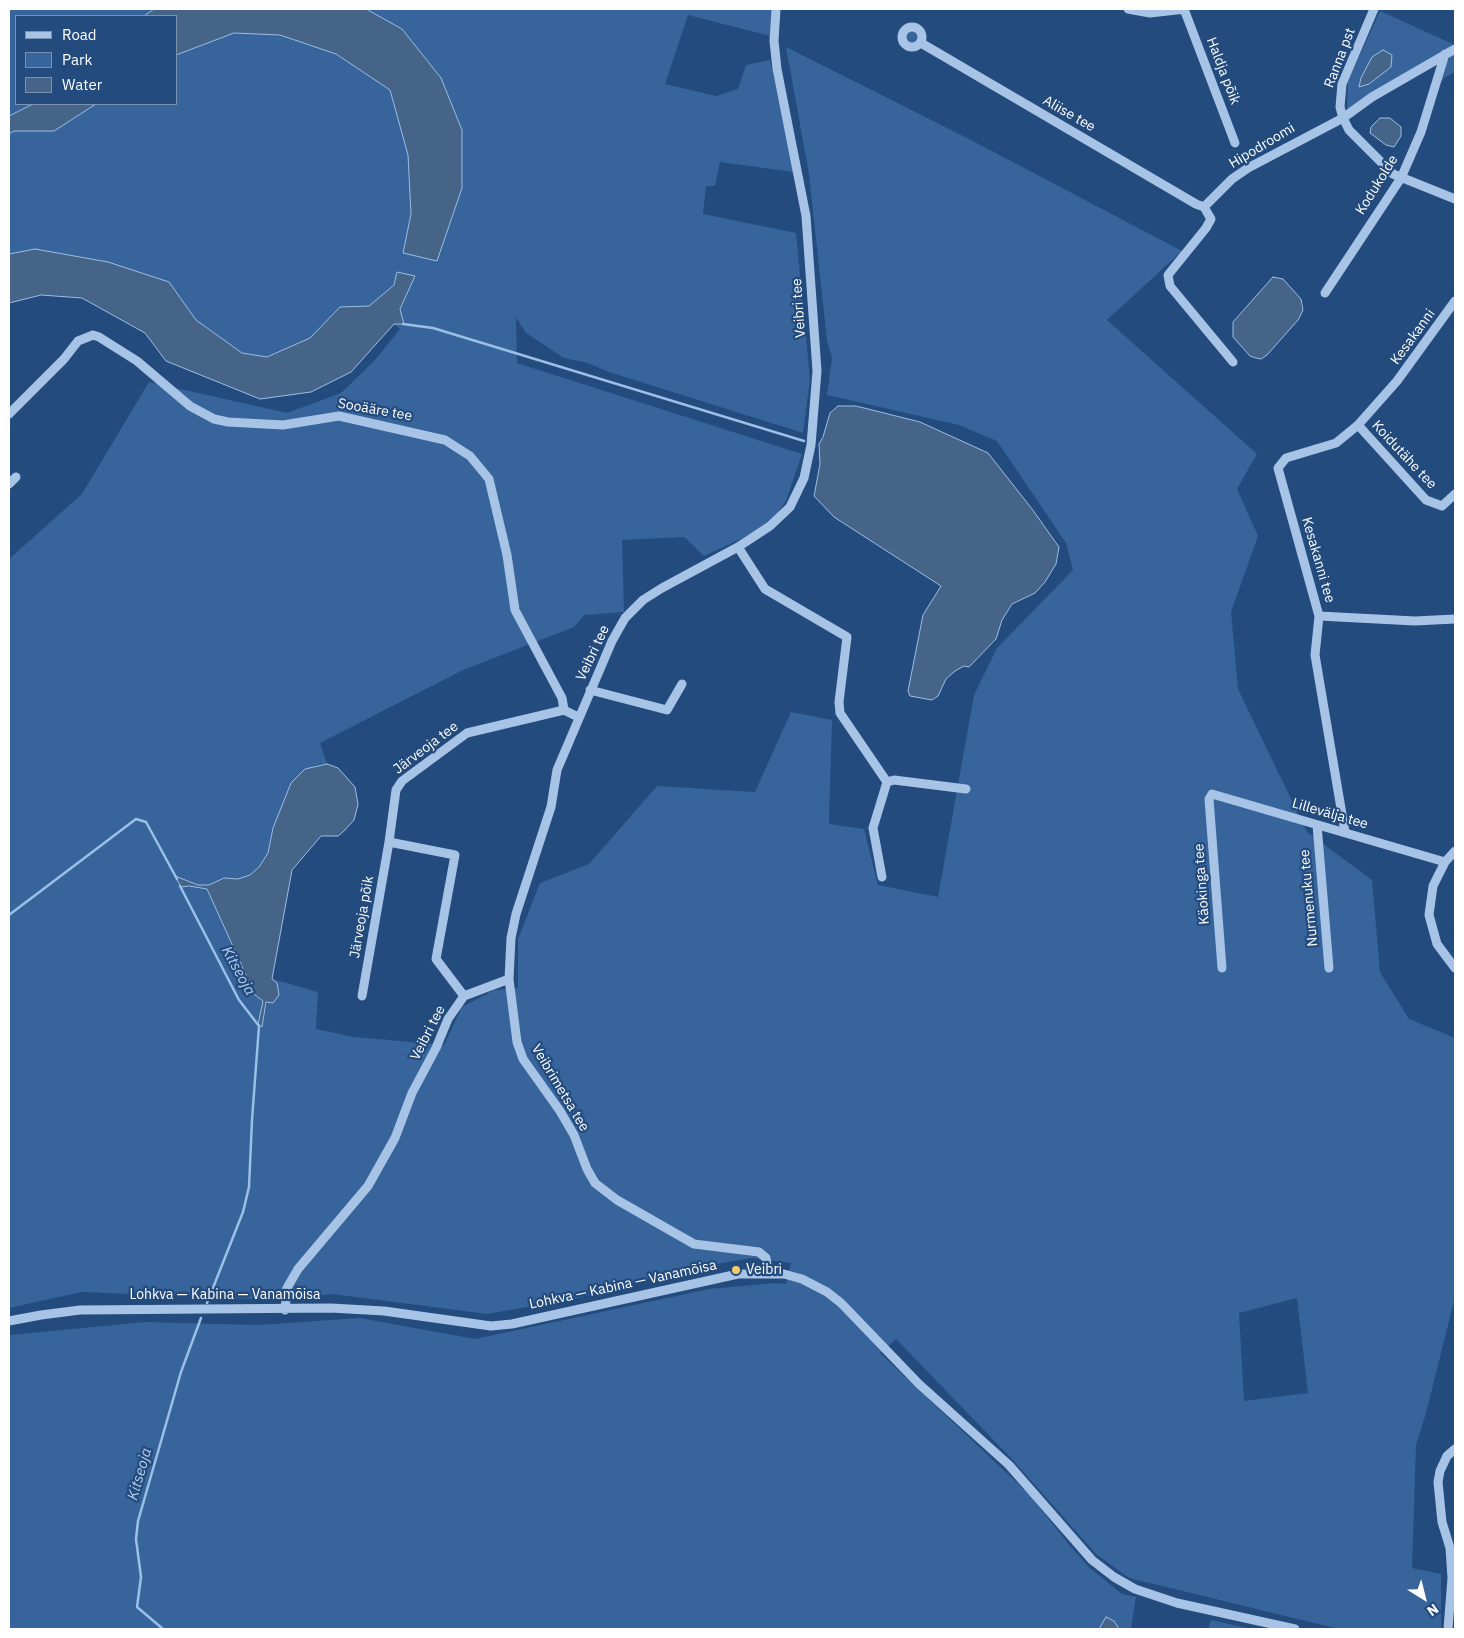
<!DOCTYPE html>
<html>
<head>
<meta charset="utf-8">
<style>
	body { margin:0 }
	#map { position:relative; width:1464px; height:1638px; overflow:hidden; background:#234b7d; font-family:"IBM Plex Sans",sans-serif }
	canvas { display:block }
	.frame { position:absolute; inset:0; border:10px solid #fff; pointer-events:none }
	.legend { position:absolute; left:15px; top:15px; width:162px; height:90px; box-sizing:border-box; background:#234b7d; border:1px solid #7b93b1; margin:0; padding:6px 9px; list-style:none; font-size:15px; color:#fff }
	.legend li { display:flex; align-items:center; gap:10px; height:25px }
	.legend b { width:25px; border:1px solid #7b93b1 }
	.north { position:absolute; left:1399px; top:1573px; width:50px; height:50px; -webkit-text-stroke:4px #234b7d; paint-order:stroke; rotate:144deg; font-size:14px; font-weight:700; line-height:20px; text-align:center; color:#fff }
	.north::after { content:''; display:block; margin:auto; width:18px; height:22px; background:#fff; clip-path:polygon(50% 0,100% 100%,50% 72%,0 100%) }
</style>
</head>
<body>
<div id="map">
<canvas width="1464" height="1638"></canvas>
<div class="frame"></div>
<ul class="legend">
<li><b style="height:6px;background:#a7c4e6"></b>Road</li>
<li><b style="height:14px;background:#36649b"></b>Park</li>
<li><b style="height:14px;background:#466488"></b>Water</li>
</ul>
<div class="north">N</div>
</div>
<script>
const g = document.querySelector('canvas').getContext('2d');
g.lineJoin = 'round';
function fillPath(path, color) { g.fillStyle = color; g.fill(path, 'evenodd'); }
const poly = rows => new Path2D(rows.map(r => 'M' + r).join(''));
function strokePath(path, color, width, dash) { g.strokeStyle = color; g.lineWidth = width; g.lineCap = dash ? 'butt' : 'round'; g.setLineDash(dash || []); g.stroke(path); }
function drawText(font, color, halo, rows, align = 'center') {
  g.font = font + ' "IBM Plex Sans",sans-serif'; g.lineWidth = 4.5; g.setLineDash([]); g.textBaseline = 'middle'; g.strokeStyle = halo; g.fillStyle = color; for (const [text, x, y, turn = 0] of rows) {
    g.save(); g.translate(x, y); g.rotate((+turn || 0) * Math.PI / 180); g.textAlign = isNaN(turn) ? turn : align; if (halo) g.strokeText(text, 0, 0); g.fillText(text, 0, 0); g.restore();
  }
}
fillPath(poly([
	[9,9,154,9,144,16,16,16,16,104,33,104,9,116],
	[366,9,772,9,770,36,688,15,665,84,716,96,738,89,746,65,770,60,794,172,720,162,715,186,706,186,703,214,796,233,810,379,803,433,609,372,588,363,564,358,526,333,516,317,517,363,802,454,786,501,772,521,741,539,704,556,684,537,622,540,624,612,584,615,574,627,463,670,320,743,327,764,316,765,273,828,268,853,259,867,250,875,238,879,224,878,209,885,198,885,176,876,189,886,207,889,255,995,263,1001,262,1027,272,979,318,992,316,1029,354,1037,444,1045,462,1007,494,990,518,988,518,939,540,883,589,864,657,786,755,792,791,712,832,720,829,824,864,829,878,885,938,897,974,695,997,648,1073,570,1066,543,997,441,959,425,827,395,832,358,827,341,809,174,786,47,969,139,1182,251,1107,320,1257,454,1237,489,1258,536,1231,612,1238,689,1307,832,1372,880,1380,972,1409,1019,1455,1038,1455,1297,1426,1413,1416,1445,1412,1568,1441,1574,1441,1629,1339,1629,1129,1578,1096,1554,1011,1458,896,1339,880,1353,1030,1495,1070,1546,1090,1568,1122,1594,1136,1597,1131,1629,9,1629,9,1335,145,1322,258,1325,360,1318,475,1339,709,1289,775,1283,786,1284,791,1263,751,1258,693,1268,578,1298,487,1314,332,1294,278,1300,82,1292,9,1308,9,559,82,494,149,382,287,413,341,393,375,360,400,329,394,324,415,276,394,285,369,307,340,307,310,338,267,357,242,353,196,320,169,282,35,249,9,254,9,134,14,131,54,131,96,104,176,104,176,55,234,33,280,35,336,54,390,90,408,155,411,214,403,253,462,130,441,78,402,29],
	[1297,1298,1308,1393,1244,1401,1239,1313],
	[1380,11,1453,44,1441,54,1347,111,1348,81],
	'904 37a8 8 0 1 1 16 0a8 8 0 1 1-16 0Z',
	[1455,53,1455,72,1444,78,1443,81,1439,79,1446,62],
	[1211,1620,1252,1629,1208,1629]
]), '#36649b');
const water = poly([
	[154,9,366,9,402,29,441,78,462,130,462,188,437,261,403,253,411,214,408,155,390,90,336,54,280,35,234,33,176,55,176,16,144,16,154,9],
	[1383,50,1392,55,1391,67,1369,84,1359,87,1361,78,1372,57,1383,50],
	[33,104,96,104,54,131,14,131,9,134,9,116,33,104],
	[1380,118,1390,118,1401,127,1401,136,1394,147,1386,145,1370,133,1371,127,1380,118],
	[35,249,108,262,169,282,196,320,242,353,267,357,310,338,340,307,369,306,394,285,397,272,415,276,400,309,404,324,394,324,351,372,311,392,260,399,166,361,145,333,82,298,41,295,9,303,9,254,35,249],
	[1273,277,1283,279,1301,299,1303,310,1298,320,1267,355,1261,359,1256,358,1250,356,1233,337,1233,322,1273,277],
	[838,406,856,406,920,422,988,453,1032,509,1059,547,1056,564,1045,582,1035,593,1012,604,1002,620,996,639,969,667,964,666,955,671,946,679,938,696,932,700,910,696,908,691,923,615,941,586,834,517,814,496,820,464,819,444,823,437,830,413,838,406],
	[327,764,338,768,355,787,358,804,354,820,344,831,338,836,321,836,292,870,272,979,277,983,279,995,273,1003,266,1002,262,1027,258,1024,263,1001,255,995,207,889,189,886,181,887,175,876,198,885,209,885,224,878,238,879,250,875,259,867,268,853,273,828,291,783,305,769,327,764],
	[1106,1617,1114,1621,1119,1629,1099,1629,1106,1617]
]);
fillPath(water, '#466488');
strokePath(water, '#9bbfe7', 1);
strokePath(poly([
	[403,324,433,328,804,441],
	[180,886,239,1000,259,1026,252,1120,249,1187,243,1212,207,1303],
	[9,915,136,819,146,822,177,879],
	[163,1629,137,1607,141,1577,136,1539,138,1521,181,1372,201,1318]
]), '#9bbfe7', 2.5);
strokePath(poly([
	[1128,9,1150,13,1185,9],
	[1184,9,1235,143],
	[1374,9,1342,84,1340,107,1343,118,1349,130,1393,174,1455,199],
	'902 37a10 10 0 1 1 20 0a10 10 0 1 1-20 0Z',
	[921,43,1196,204,1204,207],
	[1204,207,1232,179,1248,168,1343,118,1372,97,1455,49],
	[1204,207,1211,219,1206,228,1168,275,1170,286,1233,362],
	[1325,293,1401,178,1421,132,1445,54],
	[9,414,64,359,78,341,93,335,99,337,137,361,190,406,214,419,228,422,283,425,339,416,445,440,470,456,489,479,507,555,515,610,562,698,564,710,578,717],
	[1358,425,1426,500,1442,506,1455,494],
	[9,484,16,477],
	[738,547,765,589,847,637,839,702,840,713,887,782,873,828,882,877],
	[1319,616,1415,621,1455,619],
	[590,690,667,710,682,684],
	[887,782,894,780,966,789],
	[1317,825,1329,968],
	[1345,832,1315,655,1319,616,1278,468,1286,458,1336,443,1358,425,1397,381,1455,301],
	[1455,851,1445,862,1433,886,1429,915,1437,944,1455,968],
	[1222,968,1209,799,1212,794,1445,862],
	[509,979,517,1042,523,1059,560,1111,574,1135,587,1169,595,1183,617,1200,694,1244,759,1252,766,1258,768,1272],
	[362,996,389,842],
	[464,996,436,959,455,855,389,842,396,790,402,781,467,733,564,710],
	[285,1310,287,1288,298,1269,368,1186,395,1138,412,1093,436,1048,448,1019,464,996,509,979,511,938,516,914,551,807,557,770,612,641,625,618,643,600,662,588,738,547,770,526,790,507,804,478,811,445,817,371,806,216,777,69,774,41,776,9],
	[9,1321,41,1315,80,1310,331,1308,384,1311,491,1326,512,1324,738,1274,784,1274,802,1279,827,1292,841,1303,919,1384,1009,1465,1092,1560,1114,1577,1135,1589,1177,1603,1295,1629],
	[1448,1629,1452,1578,1450,1548,1442,1522,1438,1482,1440,1471,1447,1456,1455,1449]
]), '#a7c4e6', 9);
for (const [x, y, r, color] of [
	[736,1270,5,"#f1ca6a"]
]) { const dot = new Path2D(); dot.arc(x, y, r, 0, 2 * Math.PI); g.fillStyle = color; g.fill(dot); strokePath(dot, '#234b7d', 2); }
drawText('14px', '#fff', '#234b7d', [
	["Ranna pst",1340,58,-69],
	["Haldja põik",1223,71,69],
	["Aliise tee",1069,114,30],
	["Hipodroomi",1262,146,-31],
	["Kodukolde",1377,185,-58],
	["Veibri tee",799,308,-94],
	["Kesakanni",1413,337,-54],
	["Sooääre tee",375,410,10],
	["Koidutähe tee",1404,455,47],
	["Kesakanni tee",1318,560,74],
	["Veibri tee",593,653,-65],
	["Järveoja tee",426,748,-37],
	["Lillevälja tee",1330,814,16],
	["Käokinga tee",1202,884,-94],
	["Nurmenuku tee",1309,898,-95],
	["Järveoja põik",362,917,-80],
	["Veibri tee",428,1033,-63],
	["Veibrimetsa tee",560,1088,59],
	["Lohkva — Kabina — Vanamõisa",623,1285,-12],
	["Lohkva — Kabina — Vanamõisa",225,1295]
]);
drawText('14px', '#fff', '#234b7d', [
	["Veibri",746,1270]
], 'left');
drawText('italic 15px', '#b3ceee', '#234b7d', [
	["Kitseoja",238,971,61],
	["Kitseoja",140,1474,-74]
]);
</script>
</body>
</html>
